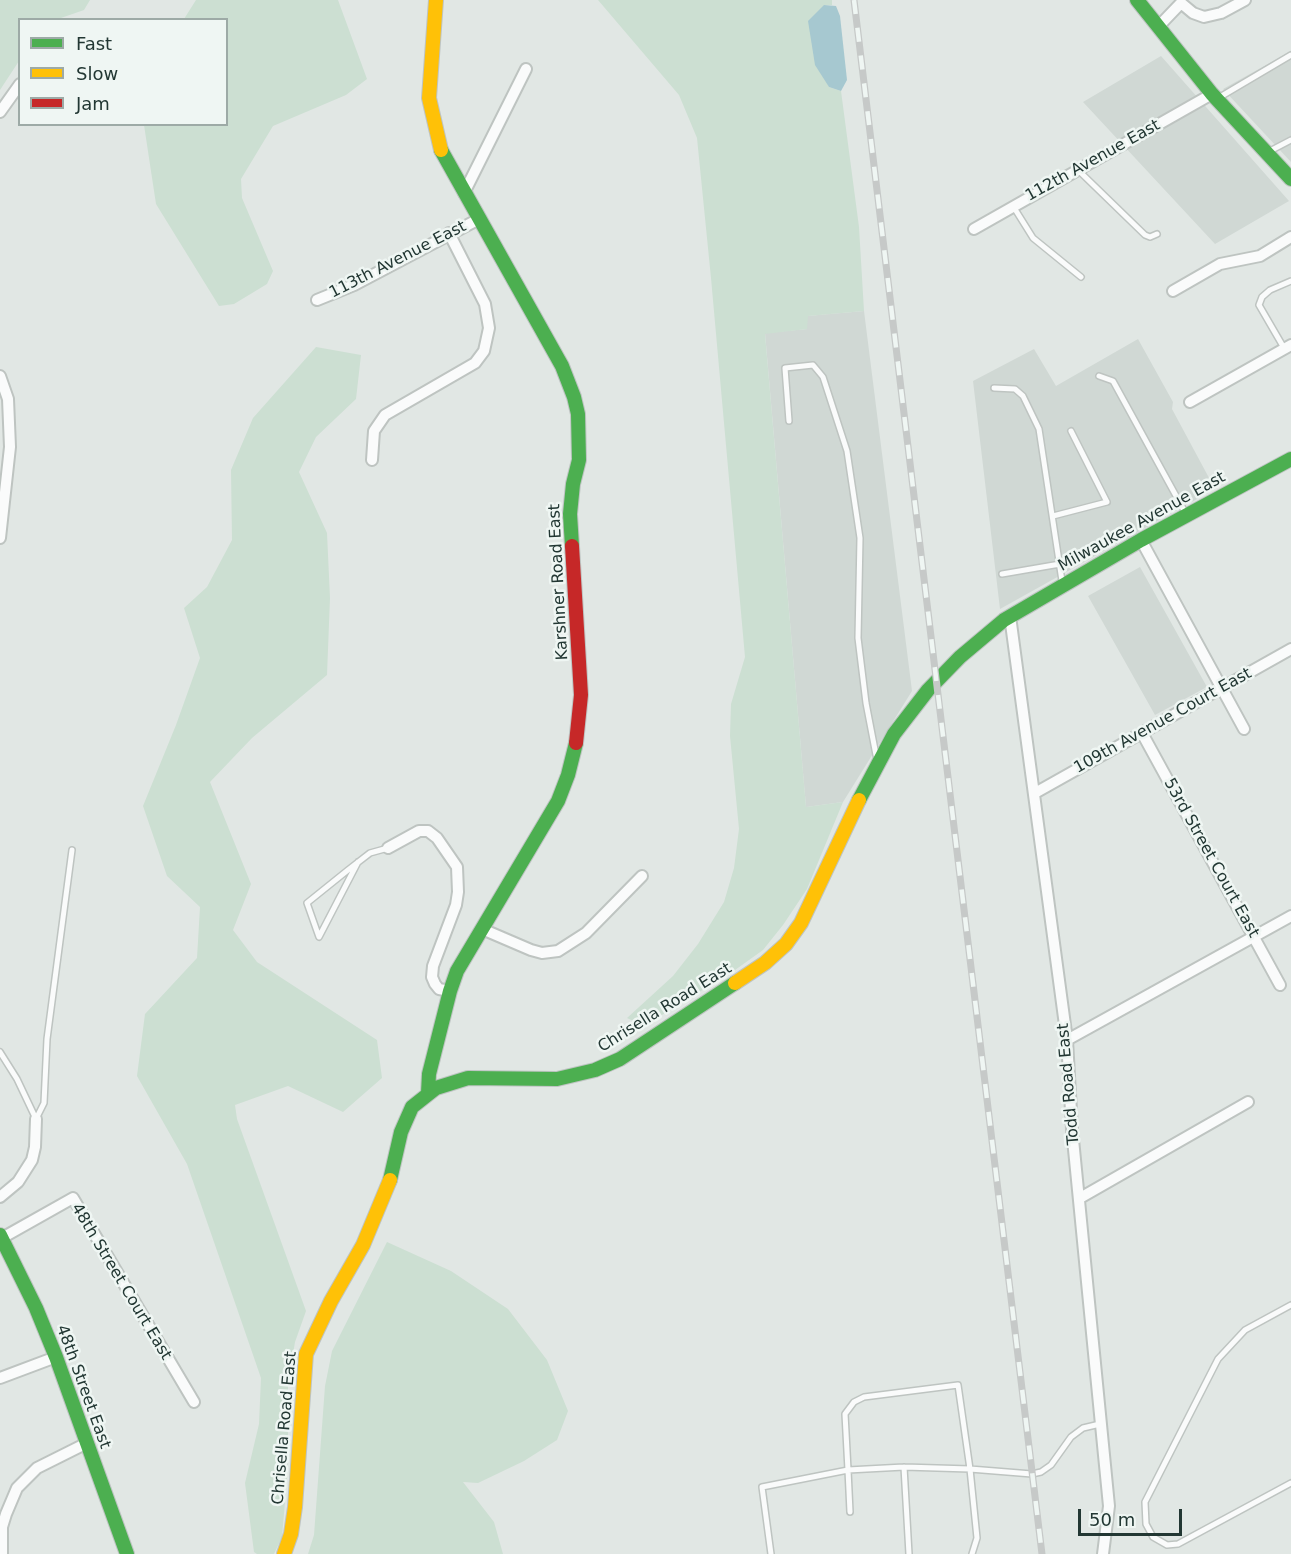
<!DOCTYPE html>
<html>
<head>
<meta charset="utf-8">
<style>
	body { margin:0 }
	#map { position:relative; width:1291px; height:1554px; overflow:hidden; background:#e1e7e4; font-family:"DejaVu Sans",sans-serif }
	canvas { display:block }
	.legend { position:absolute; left:18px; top:18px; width:210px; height:108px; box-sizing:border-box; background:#eff6f3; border:2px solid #9daaa6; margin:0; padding:8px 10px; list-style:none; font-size:18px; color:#223733 }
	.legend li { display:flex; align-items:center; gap:12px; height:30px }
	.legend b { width:30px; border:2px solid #9daaa6 }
	.scale { position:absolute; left:1078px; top:1509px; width:104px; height:27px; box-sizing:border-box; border:3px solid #223733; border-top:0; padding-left:8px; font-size:18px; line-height:21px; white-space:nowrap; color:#223733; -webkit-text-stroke:4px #eff6f3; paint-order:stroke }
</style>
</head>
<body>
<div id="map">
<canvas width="1291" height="1554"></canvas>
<ul class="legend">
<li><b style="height:8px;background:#4caf50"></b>Fast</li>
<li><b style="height:8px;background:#ffc107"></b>Slow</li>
<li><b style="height:8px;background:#c62828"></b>Jam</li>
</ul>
<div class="scale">50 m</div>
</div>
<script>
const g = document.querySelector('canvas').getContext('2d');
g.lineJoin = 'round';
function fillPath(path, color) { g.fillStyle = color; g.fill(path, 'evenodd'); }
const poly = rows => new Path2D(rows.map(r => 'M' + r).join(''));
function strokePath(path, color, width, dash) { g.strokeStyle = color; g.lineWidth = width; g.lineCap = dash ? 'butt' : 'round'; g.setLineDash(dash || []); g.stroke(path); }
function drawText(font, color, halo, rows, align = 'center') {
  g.font = font + ' "DejaVu Sans",sans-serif'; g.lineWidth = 5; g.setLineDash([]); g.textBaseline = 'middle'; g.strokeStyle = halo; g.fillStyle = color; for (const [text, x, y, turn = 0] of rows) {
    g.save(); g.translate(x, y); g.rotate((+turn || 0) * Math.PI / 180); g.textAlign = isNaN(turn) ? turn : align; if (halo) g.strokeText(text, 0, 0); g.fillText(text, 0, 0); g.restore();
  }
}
fillPath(poly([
	[1291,51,1291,162,1223,89],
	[1161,56,1289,201,1215,244,1083,102],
	[864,311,912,691,843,802,806,807,765,333,807,329,807,316],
	[1138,339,1173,402,1172,409,1215,489,1000,609,973,381,1034,349,1056,386],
	[1140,567,1207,687,1155,715,1088,596]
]), '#d0d8d4');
fillPath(poly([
	[0,0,90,0,84,10,58,19,20,20,19,61,0,90],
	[196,0,338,0,367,79,346,95,273,126,241,179,242,198,273,271,267,284,234,304,219,306,156,204,144,125,226,124,226,20,184,19],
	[598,0,832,0,832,5,824,5,829,87,841,91,859,227,864,311,808,316,807,329,765,334,806,807,843,802,807,889,783,925,763,950,735,970,644,1026,627,1018,673,976,698,944,724,902,734,868,739,829,730,736,731,704,745,657,711,278,697,138,679,95],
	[316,347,361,355,356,399,316,437,299,472,327,533,330,598,327,675,252,738,210,782,251,884,233,930,257,962,377,1040,382,1078,343,1112,288,1086,235,1105,237,1119,306,1311,295,1342,288,1384,288,1466,282,1537,274,1554,257,1554,254,1552,245,1483,259,1424,261,1378,187,1164,137,1076,145,1014,197,958,200,907,167,876,143,806,176,725,200,658,184,608,207,587,232,540,231,470,253,418],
	[387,1242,451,1271,508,1309,547,1360,568,1411,557,1440,524,1461,478,1483,463,1482,494,1522,503,1554,308,1554,314,1535,325,1386,332,1351]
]), '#ccdfd2');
fillPath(poly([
	[824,5,836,6,840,16,847,80,841,91,829,87,815,65,808,21]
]), '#a6c8d0');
const lane = poly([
	[1220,97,1291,55],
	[1268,152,1291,140],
	[1078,170,1145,235,1150,237,1157,234],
	[1013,206,1033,238,1081,277],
	[1284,348,1259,305,1262,297,1270,290,1291,281],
	[1099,376,1113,381,1186,514],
	[994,388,1015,389,1023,396,1039,429,1062,581],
	[789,421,785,368,813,365,823,377,847,451,860,538,858,638,866,703,876,755],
	[1053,516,1107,502,1071,431],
	[1002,574,1060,564],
	[358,862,319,937,307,903,348,870,370,853,388,848],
	[0,1052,17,1079,36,1119],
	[36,1119,44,1103,47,1039,72,850],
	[1291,1305,1245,1330,1218,1359,1145,1502,1146,1524,1153,1537,1167,1545,1178,1544,1291,1483],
	[904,1467,909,1554],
	[850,1512,848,1470,904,1467,970,1469,1032,1474,1041,1472,1051,1465,1071,1437,1083,1428,1100,1424],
	[771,1554,762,1487,848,1470,845,1414,854,1402,864,1397,958,1385,970,1469,977,1538,972,1554]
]);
const street = poly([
	[1158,27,1181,3,1193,13,1204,17,1221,13,1245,0],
	[0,112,20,84],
	[464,193,526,69],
	[974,229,1212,94],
	[1173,291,1220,264,1260,256,1291,237],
	[317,300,354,285,479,219],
	[0,376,8,399,10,447,0,538],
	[1190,402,1291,345],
	[372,460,374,431,385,415,475,363,484,351,489,328,485,304,449,233],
	[1141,540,1244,729],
	[1010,616,1067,1040,1072,1129,1109,1506,1103,1554],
	[1142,733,1280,985],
	[1035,793,1291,649],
	[388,848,419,831,428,831,437,838,457,867,458,892,456,905,433,966,432,977,435,984,439,989,450,991],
	[482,929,531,950,542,953,558,951,586,933,642,876],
	[1067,1040,1291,916],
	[0,1197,18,1182,32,1160,35,1147,36,1119],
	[1080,1198,1248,1102],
	[2,1238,73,1198,194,1402],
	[0,1378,56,1357],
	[2,1554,2,1527,6,1514,17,1488,37,1468,87,1443]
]);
const fast = poly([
	[1137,0,1212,94,1291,179],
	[441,150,562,366,574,397,578,414,579,460,573,484,570,514,572,546],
	[859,800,894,734,928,690,960,657,1004,620,1141,540,1291,459],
	[428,1093,429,1074,450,991,457,971,558,801,568,775,576,743],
	[390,1180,401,1132,412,1107,436,1088,468,1078,557,1079,595,1070,620,1059,735,983],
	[0,1235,36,1308,56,1357,127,1554]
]);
const slow = poly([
	[436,0,429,98,441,150],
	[735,983,765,963,786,944,801,923,859,800],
	[284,1554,291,1534,295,1507,306,1354,331,1301,363,1245,390,1180]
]);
const jam = poly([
	[572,546,581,695,576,743]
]);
strokePath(lane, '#bec4c1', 8);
strokePath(street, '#bec4c1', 14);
strokePath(fast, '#bec4c2', 16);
strokePath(slow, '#bec4c2', 16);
strokePath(jam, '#bec4c2', 16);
strokePath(lane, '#fafbfb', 5);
strokePath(street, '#fafbfb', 10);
strokePath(fast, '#4caf50', 14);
strokePath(slow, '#ffc107', 14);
strokePath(jam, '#c62828', 14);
const rail = poly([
	[854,0,1042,1554]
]);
strokePath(rail, '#c6c9c8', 7);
strokePath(rail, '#eff6f3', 4.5, [14]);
drawText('16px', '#223733', '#eff6f3', [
	["112th Avenue East",1093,161,-29],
	["113th Avenue East",398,260,-27],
	["Milwaukee Avenue East",1142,522,-29],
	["Karshner Road East",559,582,-93],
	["109th Avenue Court East",1163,721,-29],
	["53rd Street Court East",1211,858,61],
	["Chrisella Road East",665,1008,-32],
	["Todd Road East",1069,1084,-95],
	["48th Street Court East",121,1282,59],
	["48th Street East",83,1387,70],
	["Chrisella Road East",285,1428,-85]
]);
</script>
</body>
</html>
